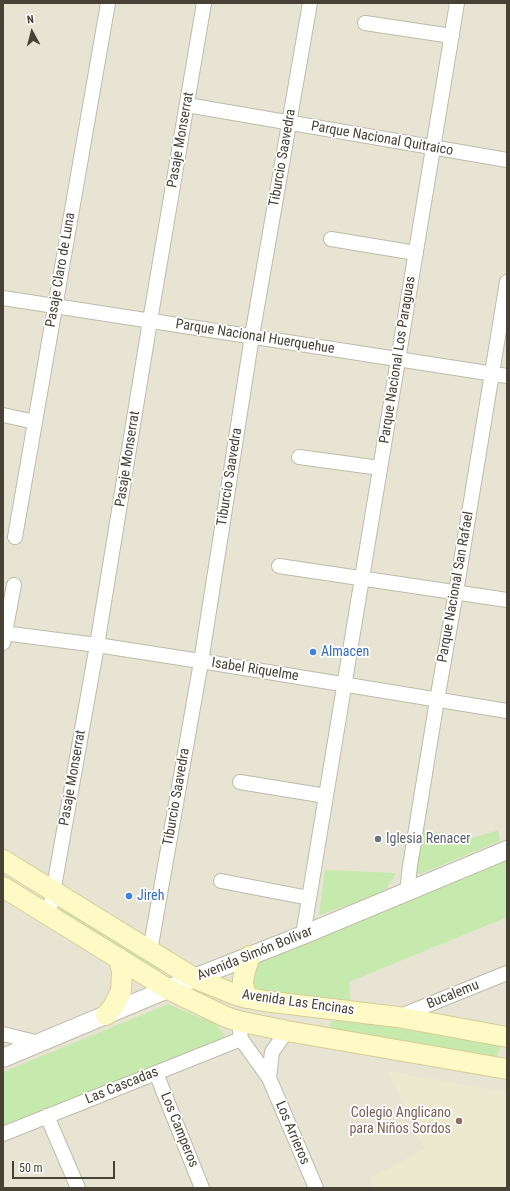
<!DOCTYPE html>
<html>
<head>
<meta charset="utf-8">
<style>
	body { margin:0 }
	#map { position:relative; width:510px; height:1191px; overflow:hidden; background:#f4f1e6; font-family:"Roboto Condensed",sans-serif }
	canvas { display:block }
	.frame { position:absolute; inset:0; border:4px solid #474235; pointer-events:none }
	.north { position:absolute; left:12px; top:12px; width:40px; height:40px; -webkit-text-stroke:3px #fff; paint-order:stroke; rotate:353deg; font-size:11px; font-weight:700; line-height:16px; text-align:center; color:#474235 }
	.north::after { content:''; display:block; margin:auto; width:14px; height:18px; background:#474235; clip-path:polygon(50% 0,100% 100%,50% 72%,0 100%) }
	.scale { position:absolute; left:12px; top:1161px; width:103px; height:18px; box-sizing:border-box; border:2px solid #474235; border-top:0; padding-left:5px; font-size:12px; line-height:14px; white-space:nowrap; color:#474235; -webkit-text-stroke:3px #fff; paint-order:stroke }
</style>
</head>
<body>
<div id="map">
<canvas width="510" height="1191"></canvas>
<div class="frame"></div>
<div class="north">N</div>
<div class="scale">50 m</div>
</div>
<script>
const g = document.querySelector('canvas').getContext('2d');
g.lineJoin = 'round';
function fillPath(path, color) { g.fillStyle = color; g.fill(path, 'evenodd'); }
const poly = rows => new Path2D(rows.map(r => 'M' + r).join(''));
function strokePath(path, color, width, dash) { g.strokeStyle = color; g.lineWidth = width; g.lineCap = dash ? 'butt' : 'round'; g.setLineDash(dash || []); g.stroke(path); }
function drawText(font, color, halo, rows, align = 'center') {
  g.font = font + ' "Roboto Condensed",sans-serif'; g.lineWidth = 3.5; g.setLineDash([]); g.textBaseline = 'middle'; g.strokeStyle = halo; g.fillStyle = color; for (const [text, x, y, turn = 0] of rows) {
    g.save(); g.translate(x, y); g.rotate((+turn || 0) * Math.PI / 180); g.textAlign = isNaN(turn) ? turn : align; if (halo) g.strokeText(text, 0, 0); g.fillText(text, 0, 0); g.restore();
  }
}
fillPath(poly([
	[3,3,507,3,507,1188,3,1188]
]), '#e8e4d4');
fillPath(poly([
	[387,1071,507,1092,507,1188,374,1188,370,1178,425,1149]
]), '#ede9cf');
fillPath(poly([
	[422,830,458,835,457,843,498,830,500,841,420,874,414,872],
	[507,858,507,917,349,982,351,1004,255,991,250,968,252,964],
	[325,870,396,873,384,893,319,915],
	[62,907,163,969,155,973,58,914],
	[168,1004,203,1019,206,1018,211,1021,223,1032,225,1038,3,1129,3,1072],
	[335,1018,501,1045,495,1062,328,1032,331,1022]
]), '#c6eaad');
const minor = poly([
	[365,23,452,36],
	[187,105,507,160],
	[331,239,416,253],
	[3,298,507,376],
	[3,415,35,422],
	[299,457,380,468],
	[15,537,108,3],
	[279,566,507,600],
	[3,633,97,645,213,663,507,711],
	[3,643,14,585],
	[240,782,326,796],
	[221,881,309,898],
	[407,892,410,866,437,700,456,592,507,282],
	[49,915,97,645,150,321,204,3],
	[303,935,457,3],
	[150,951,201,662,252,336,310,3],
	[398,1017,507,973],
	[240,1031,241,1039,269,1078,316,1188],
	[3,1034,39,1043],
	[156,1073,202,1188],
	[269,1078,272,1052,287,1031],
	[47,1116,78,1188],
	[3,1134,241,1039]
]);
const tertiary = poly([
	[3,1058,194,978,303,935,507,850]
]);
const secondary = poly([
	[3,860,194,978,239,996,264,1001,398,1017,507,1037],
	[3,887,168,989,226,1017,238,1021,287,1031,507,1069],
	[247,998,243,985,243,980,245,971,250,956],
	[106,1015,113,1007,121,991,122,972,119,958]
]);
strokePath(minor, '#bfbba8', 16);
strokePath(tertiary, '#bfbba8', 20);
strokePath(secondary, '#d6cd94', 22);
strokePath(minor, '#fff', 14);
strokePath(tertiary, '#fff', 18);
strokePath(secondary, '#fff9c5', 20);
for (const [x, y, r, color] of [
	[313,652,4,"#3f7fe0"],
	[378,839,4,"#6b7280"],
	[129,896,4,"#3f7fe0"],
	[459,1121,4,"#8d6e63"]
]) { const dot = new Path2D(); dot.arc(x, y, r, 0, 2 * Math.PI); g.fillStyle = color; g.fill(dot); strokePath(dot, '#fff', 1.5); }
drawText('14px', '#474235', '#fff', [
	["Parque Nacional Quitraico",382,139,10],
	["Pasaje Monserrat",181,140,-80],
	["Tiburcio Saavedra",283,158,-80],
	["Pasaje Claro de Luna",61,270,-80],
	["Parque Nacional Huerquehue",255,337,9],
	["Parque Nacional Los Paraguas",398,360,-81],
	["Pasaje Monserrat",128,459,-81],
	["Tiburcio Saavedra",230,477,-81],
	["Parque Nacional San Rafael",456,587,-80],
	["Isabel Riquelme",255,670,9],
	["Pasaje Monserrat",73,778,-80],
	["Tiburcio Saavedra",177,797,-80],
	["Avenida Simón Bolívar",255,954,-22],
	["Bucalemu",453,995,-22],
	["Avenida Las Encinas",298,1003,8],
	["Las Cascadas",122,1086,-22],
	["Los Camperos",179,1130,68],
	["Los Arrieros",292,1133,67]
]);
drawText('14px', '#366cbe', '#fff', [
	["Almacen",321,652],
	["Jireh",137,896]
], 'left');
drawText('14px', '#5b616d', '#fff', [
	["Iglesia Renacer",386,839]
], 'left');
drawText('14px', '#785e54', '#fff', [
	["Colegio Anglicano",451,1113],
	["para Niños Sordos",451,1129]
], 'right');
</script>
</body>
</html>
